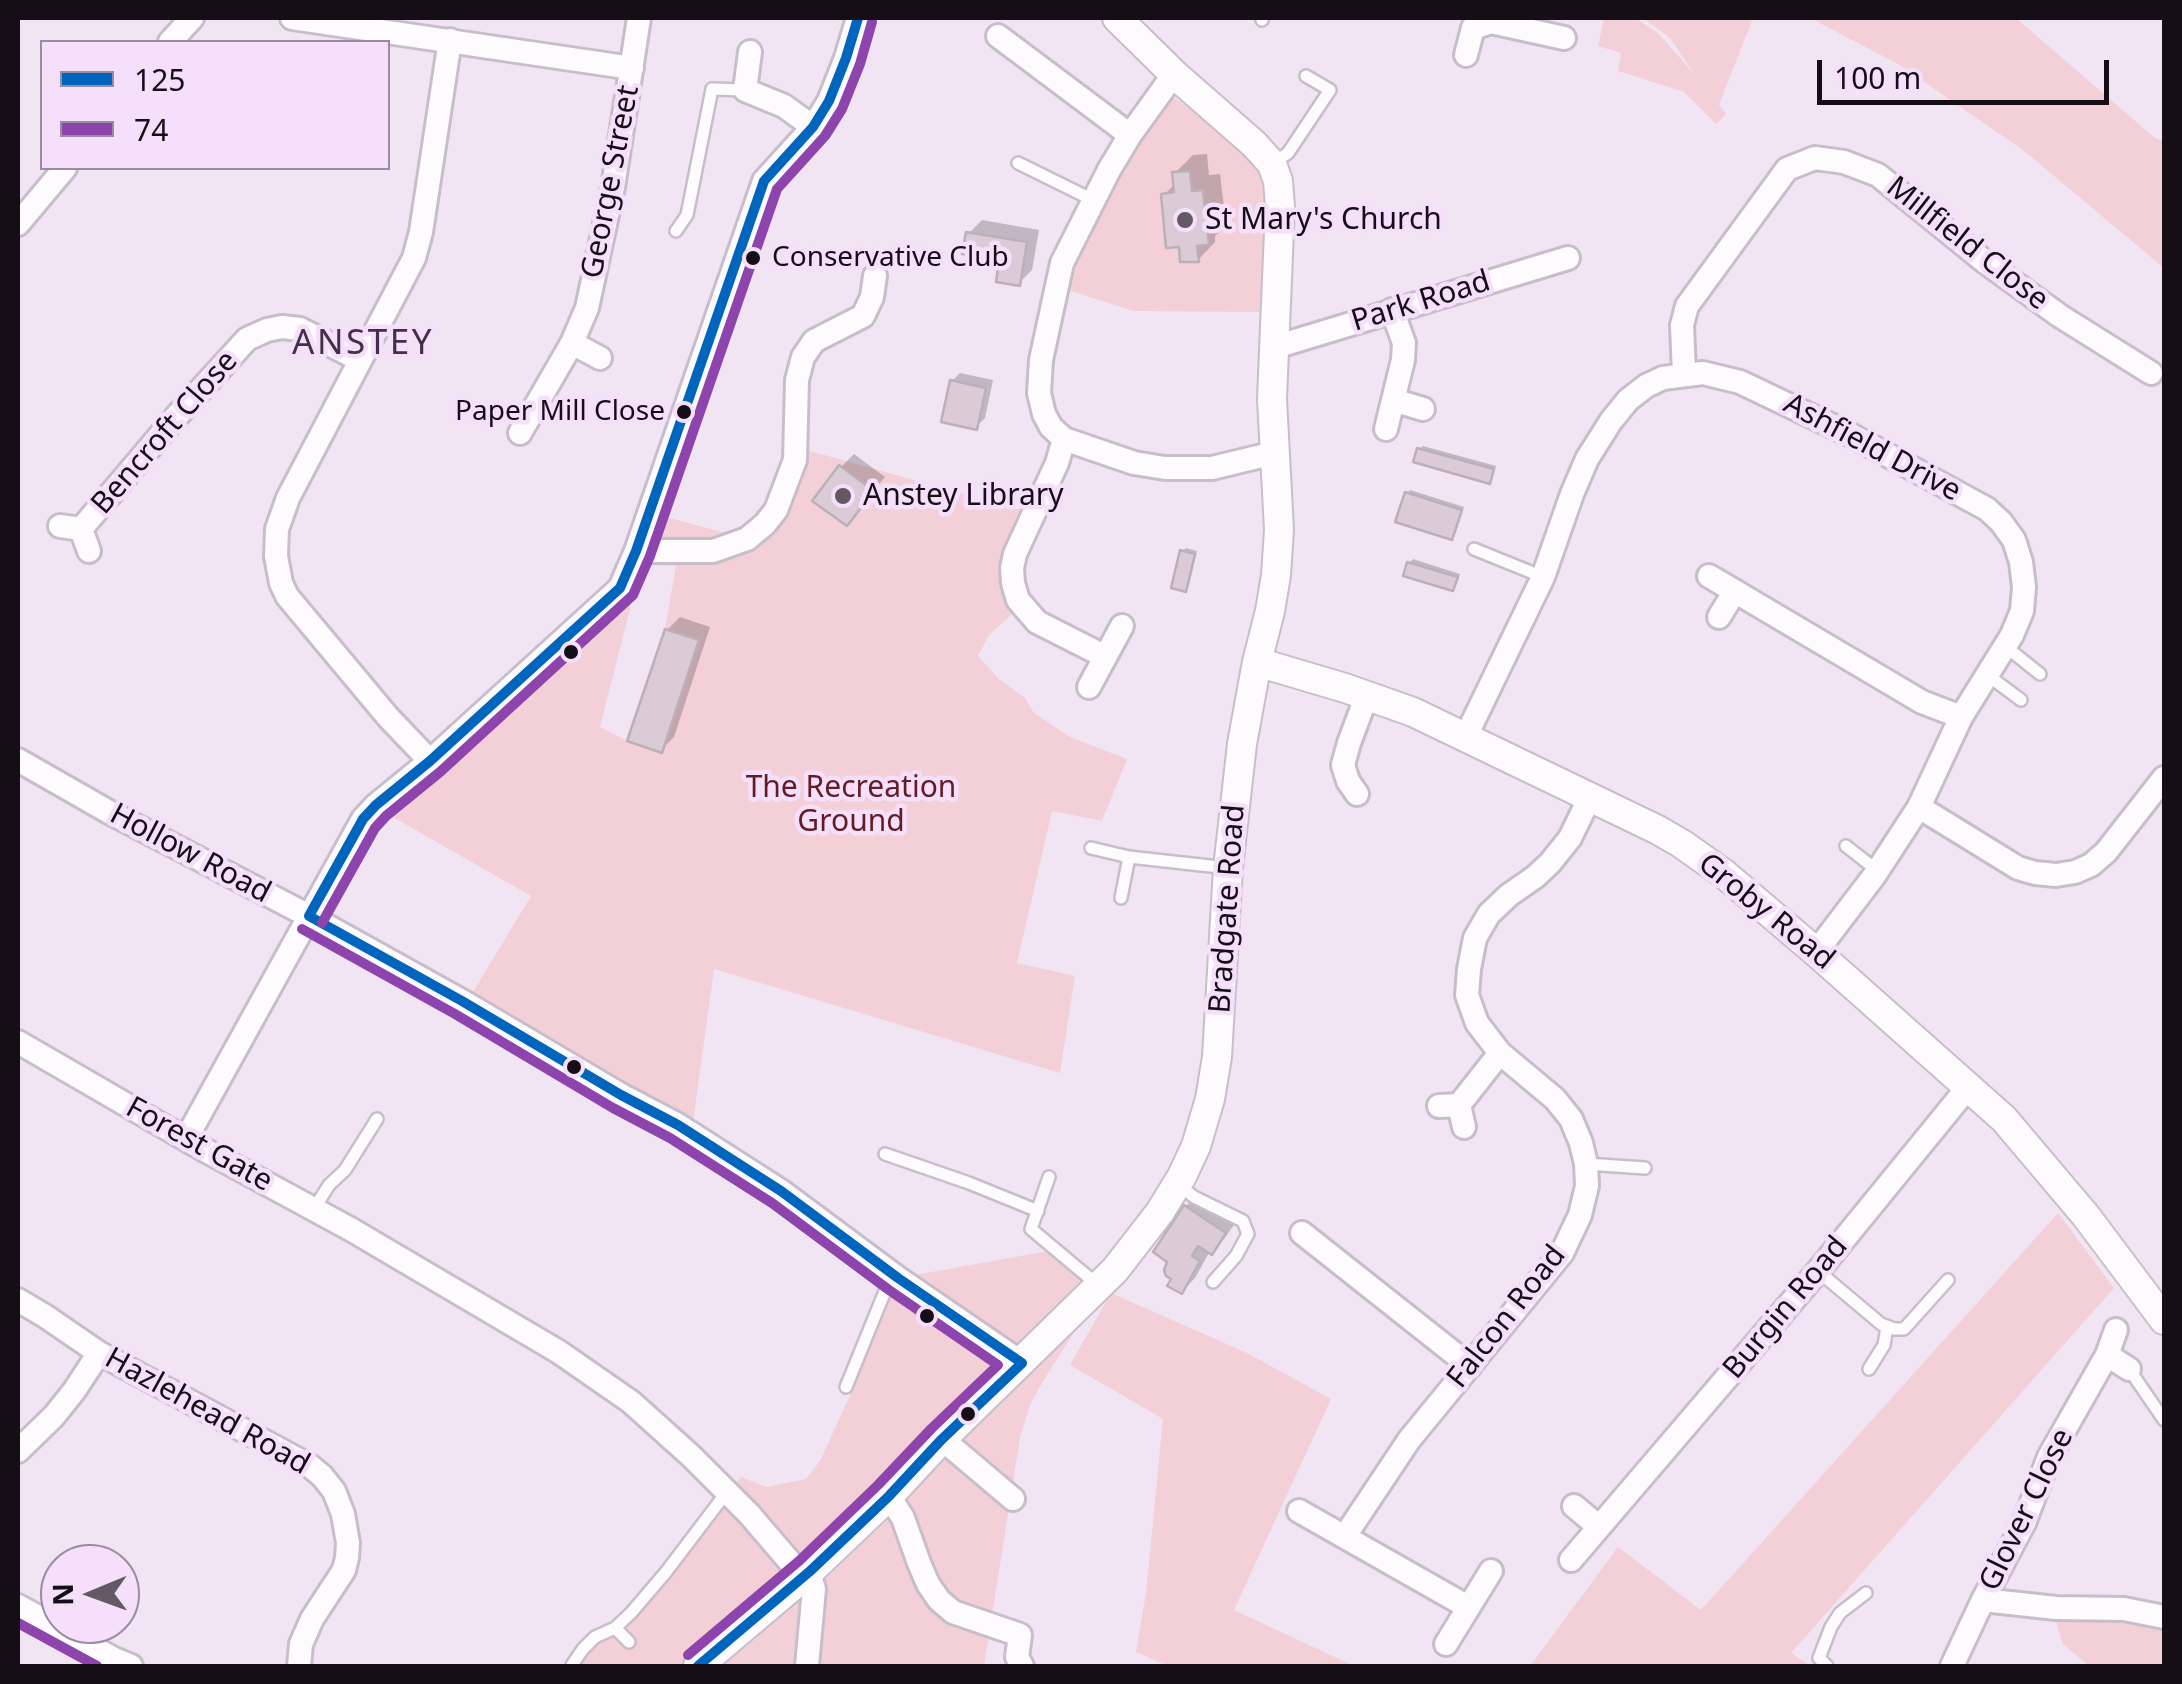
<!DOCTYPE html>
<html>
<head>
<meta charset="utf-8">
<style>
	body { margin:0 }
	#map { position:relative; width:2182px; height:1684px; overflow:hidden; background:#f1e5f4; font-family:"Noto Sans",sans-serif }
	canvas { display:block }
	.frame { position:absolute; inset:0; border:20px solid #150e17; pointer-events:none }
	.legend { position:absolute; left:40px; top:40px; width:350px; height:130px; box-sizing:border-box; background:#f5dffa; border:2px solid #9b8b9f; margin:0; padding:12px 18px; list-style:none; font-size:30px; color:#150e17 }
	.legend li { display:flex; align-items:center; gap:20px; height:50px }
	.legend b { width:50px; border:2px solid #9b8b9f }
	.north { position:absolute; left:40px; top:1544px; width:100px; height:100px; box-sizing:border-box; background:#f5dffa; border:2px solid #9b8b9f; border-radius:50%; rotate:269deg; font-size:28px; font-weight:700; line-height:40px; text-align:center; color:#150e17 }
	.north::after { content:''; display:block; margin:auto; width:35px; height:45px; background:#625964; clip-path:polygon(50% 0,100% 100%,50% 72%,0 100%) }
	.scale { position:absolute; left:1817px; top:60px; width:292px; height:45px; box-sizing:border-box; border:5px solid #150e17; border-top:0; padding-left:12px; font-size:30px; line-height:35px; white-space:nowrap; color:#150e17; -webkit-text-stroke:8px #f5dffa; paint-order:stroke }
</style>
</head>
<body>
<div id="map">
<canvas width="2182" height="1684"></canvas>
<div class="frame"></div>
<ul class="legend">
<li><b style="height:12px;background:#0065bd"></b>125</li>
<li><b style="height:12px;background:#8e44ad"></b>74</li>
</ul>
<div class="north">N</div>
<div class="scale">100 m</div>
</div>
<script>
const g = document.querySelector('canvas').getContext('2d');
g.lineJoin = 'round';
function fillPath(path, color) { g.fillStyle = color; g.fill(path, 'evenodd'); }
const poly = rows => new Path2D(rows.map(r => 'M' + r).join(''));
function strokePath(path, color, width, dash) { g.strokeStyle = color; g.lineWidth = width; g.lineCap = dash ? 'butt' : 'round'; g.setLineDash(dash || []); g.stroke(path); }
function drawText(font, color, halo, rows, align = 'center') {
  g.font = font + ' "Noto Sans",sans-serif'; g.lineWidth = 9; g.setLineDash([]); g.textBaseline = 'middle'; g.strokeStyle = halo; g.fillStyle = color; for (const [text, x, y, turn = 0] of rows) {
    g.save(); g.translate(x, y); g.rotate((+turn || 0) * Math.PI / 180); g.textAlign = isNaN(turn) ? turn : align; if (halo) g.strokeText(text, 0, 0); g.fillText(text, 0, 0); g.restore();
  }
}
fillPath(poly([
	[1604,18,1635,18,1658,33,1695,75,1670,38,1643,18,1753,18,1719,105,1726,114,1716,124,1684,92,1618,71,1621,53,1598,46],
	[1810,18,2016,18,2155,138,2164,141,2164,268,2023,150,1898,64],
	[1172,96,1232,140,1264,174,1268,205,1260,312,1133,311,1068,290,1062,263,1109,170],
	[796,447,1021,510,1012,568,1013,583,1011,615,989,635,978,656,999,679,1025,698,1034,713,1070,737,1127,759,1102,821,1052,811,1017,963,1075,976,1060,1073,714,969,692,1130,468,1000,531,896,391,816,434,777,615,599,631,605,600,727,627,741,662,752,699,641,665,629,676,566,646,565,659,515,747,539,765,524],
	[2058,1213,2114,1288,1791,1653,1811,1666,1530,1666,1618,1547,1701,1610],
	[1054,1250,1083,1284,1098,1295,1046,1376,1030,1405,1020,1438,984,1666,551,1666,552,1664,572,1665,583,1649,615,1628,741,1477,766,1487,806,1479,820,1461,852,1391,898,1278],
	[1111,1293,1247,1353,1331,1399,1234,1610,1354,1666,1168,1666,1136,1652,1146,1593,1163,1419,1070,1365],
	[2056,1608,2164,1617,2164,1666,2089,1666,2063,1644,2057,1626]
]), '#f3d0d7');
fillPath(poly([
	[1207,154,1209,175,1220,174,1226,225,1215,236,1215,242,1198,260,1164,195,1176,183,1175,173,1193,155],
	[982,220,1039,230,1032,270,1019,283,1002,258,968,234],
	[960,373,993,380,985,418,976,427,952,381],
	[1423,446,1496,466,1493,478,1490,481,1419,449],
	[854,454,885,477,846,523,841,467],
	[1410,490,1464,507,1455,534,1451,537,1407,493],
	[1186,548,1197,551,1189,585,1186,589,1182,552],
	[1413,559,1460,574,1456,585,1453,589,1409,563],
	[680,617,710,627,674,737,661,750,667,630],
	[1199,1193,1238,1219,1224,1239,1211,1252,1210,1251,1195,1278,1182,1291,1174,1278,1170,1261,1156,1251,1186,1206]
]), '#0003');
const building = poly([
	[1190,171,1192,191,1203,190,1209,245,1197,246,1199,262,1180,262,1179,247,1166,248,1161,194,1174,192,1172,172,1190,171],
	[966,232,1027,242,1020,286,996,282,999,260,962,254,966,232],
	[950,380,986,388,977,430,941,422,950,380],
	[1417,448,1494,469,1490,484,1413,462,1417,448],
	[839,465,874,491,847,526,812,501,839,465],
	[1405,492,1462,510,1452,540,1395,522,1405,492],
	[1180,550,1195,554,1186,592,1171,588,1180,550],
	[1407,562,1458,577,1453,591,1403,576,1407,562],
	[665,629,699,640,662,753,627,741,665,629],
	[1184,1205,1226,1233,1212,1255,1198,1246,1192,1256,1200,1261,1182,1294,1167,1286,1171,1279,1166,1276,1164,1270,1167,1262,1153,1252,1184,1205]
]);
fillPath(building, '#dbcbd7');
strokePath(building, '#bbb0b9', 2.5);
const service = poly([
	[1262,20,1263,18],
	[1018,163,1093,200],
	[1272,164,1288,153,1330,90,1306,76],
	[676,231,687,215,712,89,745,90],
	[1474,549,1543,577],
	[2005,646,2040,674],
	[1986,674,2021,700],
	[1846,846,1878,871],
	[1091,848,1129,857,1228,868],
	[1121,898,1129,857],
	[885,1154,969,1183,1038,1211],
	[1586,1164,1645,1168],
	[1049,1177,1031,1229,1099,1286],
	[1178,1184,1194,1197,1243,1221,1248,1234,1236,1256,1213,1282],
	[314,1209,329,1185,345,1170,377,1119],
	[1818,1271,1881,1324,1894,1329,1904,1329,1948,1280],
	[1869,1369,1884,1345,1887,1327],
	[2129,1369,2164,1420],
	[846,1387,892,1274],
	[615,1628,629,1642],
	[572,1665,583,1649,595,1637,615,1628,631,1613,666,1572,726,1493],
	[1827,1666,1819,1658,1831,1627,1840,1613,1866,1593]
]);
const minor = poly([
	[292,18,632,68],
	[998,36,1130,135],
	[170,42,192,18],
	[750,52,745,90,784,106,813,127],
	[1466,55,1473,28,1491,22,1564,38],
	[1174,74,1130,135,1109,170,1062,263,1041,360,1039,393,1044,414,1051,427,1064,439,1134,463,1165,468,1212,468,1274,453],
	[18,224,65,168],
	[572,343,600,358],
	[1273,343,1285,344,1568,258],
	[1684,374,1682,325,1687,306,1787,169,1815,158,1844,162,1878,175,1984,261,2060,316,2151,373],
	[1393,400,1423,409],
	[1386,429,1403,360,1404,343,1392,310],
	[520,433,572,343,587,308,613,187,639,18],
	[1064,439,1057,463,1015,554,1012,568,1013,583,1018,600,1037,622,1104,656],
	[60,526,81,529,89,551],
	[81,529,175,418,247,339,267,330,282,327,300,329,360,360],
	[636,551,713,551,747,539,765,524,776,510,795,460,797,380,803,357,814,341,863,316,872,297,875,276],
	[1709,576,1922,702,1961,717],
	[1719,617,1735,591],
	[1089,687,1122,626],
	[1466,736,1543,577,1572,494,1587,459,1611,421,1628,400,1646,386,1663,378,1703,373,1740,382,1847,433,1987,509,2001,522,2014,540,2021,562,2024,587,2022,611,2012,635,1961,717,1919,807,1874,876,1816,952],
	[18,760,109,812,309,916,462,1001,621,1095,678,1125,781,1191,898,1278,1022,1363],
	[430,761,388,717,287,596,281,583,276,556,277,529,288,498,414,258,421,232,450,40],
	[1357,794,1348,781,1343,765,1349,743,1367,695],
	[1919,807,2018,868,2035,873,2056,875,2075,872,2091,865,2106,852,2164,778],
	[18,1042,201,1148,352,1230,559,1352,631,1402,691,1456,749,1514,803,1577],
	[1459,1105,1500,1053],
	[1439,1106,1459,1105,1464,1127],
	[186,1139,363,819,376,805,430,761,620,588,636,551,764,181,813,127,829,101,846,58,858,18],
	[1302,1233,1470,1366],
	[18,1300,45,1316,99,1353,310,1466,322,1476,334,1491,343,1514,348,1543,347,1558,344,1570,312,1619,301,1644,299,1666],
	[2107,1355,2129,1369],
	[942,1439,1013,1499],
	[18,1451,54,1416,74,1391,99,1353],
	[889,1496,903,1518,919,1563,928,1584,939,1600,953,1612,1020,1635,1017,1657,1022,1666],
	[1574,1506,1599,1527],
	[1299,1511,1468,1607],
	[1345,1536,1409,1440,1562,1253,1580,1215,1587,1186,1586,1164,1581,1143,1571,1119,1555,1099,1500,1053,1477,1023,1467,995,1469,969,1475,938,1489,914,1509,895,1535,877,1550,863,1570,838,1590,797],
	[1571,1560,1818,1271,1969,1086],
	[1983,1600,2056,1608,2124,1609,2164,1617],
	[18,1606,114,1659,131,1666],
	[1446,1644,1491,1571],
	[807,1666,814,1589,809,1572],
	[1952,1666,1983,1600,2024,1523,2049,1457,2107,1355,2116,1330]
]);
const tertiary = poly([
	[1257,662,1345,688,1413,712,1658,830,1682,844,1723,873,1816,952,2004,1119,2086,1216,2164,1320],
	[698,1666,809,1572,889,1496,942,1439,1115,1270,1160,1212,1182,1176,1196,1146,1210,1099,1217,1057,1228,868,1242,744,1257,662,1270,611,1276,575,1279,530,1272,399,1280,207,1278,181,1272,164,1254,144,1174,74,1117,18]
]);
strokePath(service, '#c8becb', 16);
strokePath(minor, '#c8becb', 28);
strokePath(tertiary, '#c8becb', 32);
strokePath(service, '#fdfbfd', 11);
strokePath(minor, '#fdfbfd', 22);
strokePath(tertiary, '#fdfbfd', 28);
strokePath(poly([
	[309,916,363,819,376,805,430,761,620,588,636,551,764,181,813,127,829,101,846,58,858,18],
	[309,916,462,1001,621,1095,678,1125,781,1191,898,1278,1022,1363],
	[698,1666,809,1572,889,1496,942,1439,1022,1363]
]), '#0065bd', 10);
strokePath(poly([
	[322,923,375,828,386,816,440,772,633,595,650,556,777,189,825,136,842,109,860,64,872,22],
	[302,929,455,1014,613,1108,670,1138,772,1203,889,1290,998,1365,932,1428,878,1485,799,1561,688,1655],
	[18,1623,97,1666]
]), '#8e44ad', 10);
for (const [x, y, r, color] of [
	[1185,220,10,"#625964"],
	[753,258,9,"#150e17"],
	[684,412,9,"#150e17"],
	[843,496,10,"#625964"],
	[571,652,9,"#150e17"],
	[574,1067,9,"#150e17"],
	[927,1316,9,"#150e17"],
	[968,1414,9,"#150e17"]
]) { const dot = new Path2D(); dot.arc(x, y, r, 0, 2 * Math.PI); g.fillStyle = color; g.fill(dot); strokePath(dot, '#f5dffa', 4); }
drawText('28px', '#150e17', '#f5dffa', [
	["Conservative Club",772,258],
	["Paper Mill Close",665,412,"right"]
], 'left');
drawText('30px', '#150e17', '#f5dffa', [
	["George Street",611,182,-79],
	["Millfield Close",1967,244,38],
	["Park Road",1421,302,-17],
	["Bencroft Close",165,433,-49],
	["Ashfield Drive",1872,448,28],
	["Hollow Road",190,854,28],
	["Bradgate Road",1228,909,-86],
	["Groby Road",1766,912,39],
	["Forest Gate",199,1145,29],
	["Burgin Road",1786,1308,-50],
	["Falcon Road",1507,1317,-52],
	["Hazlehead Road",207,1412,29],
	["Glover Close",2027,1510,-64]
]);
drawText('30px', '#150e17', '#f5dffa', [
	["St Mary's Church",1205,220],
	["Anstey Library",863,496]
], 'left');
drawText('30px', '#631b24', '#f5dffa', [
	["The Recreation",851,788],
	["Ground",851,822]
]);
g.letterSpacing = '2.5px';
drawText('35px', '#423146', '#f5dffa', [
	["ANSTEY",363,344]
]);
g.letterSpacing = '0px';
</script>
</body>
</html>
